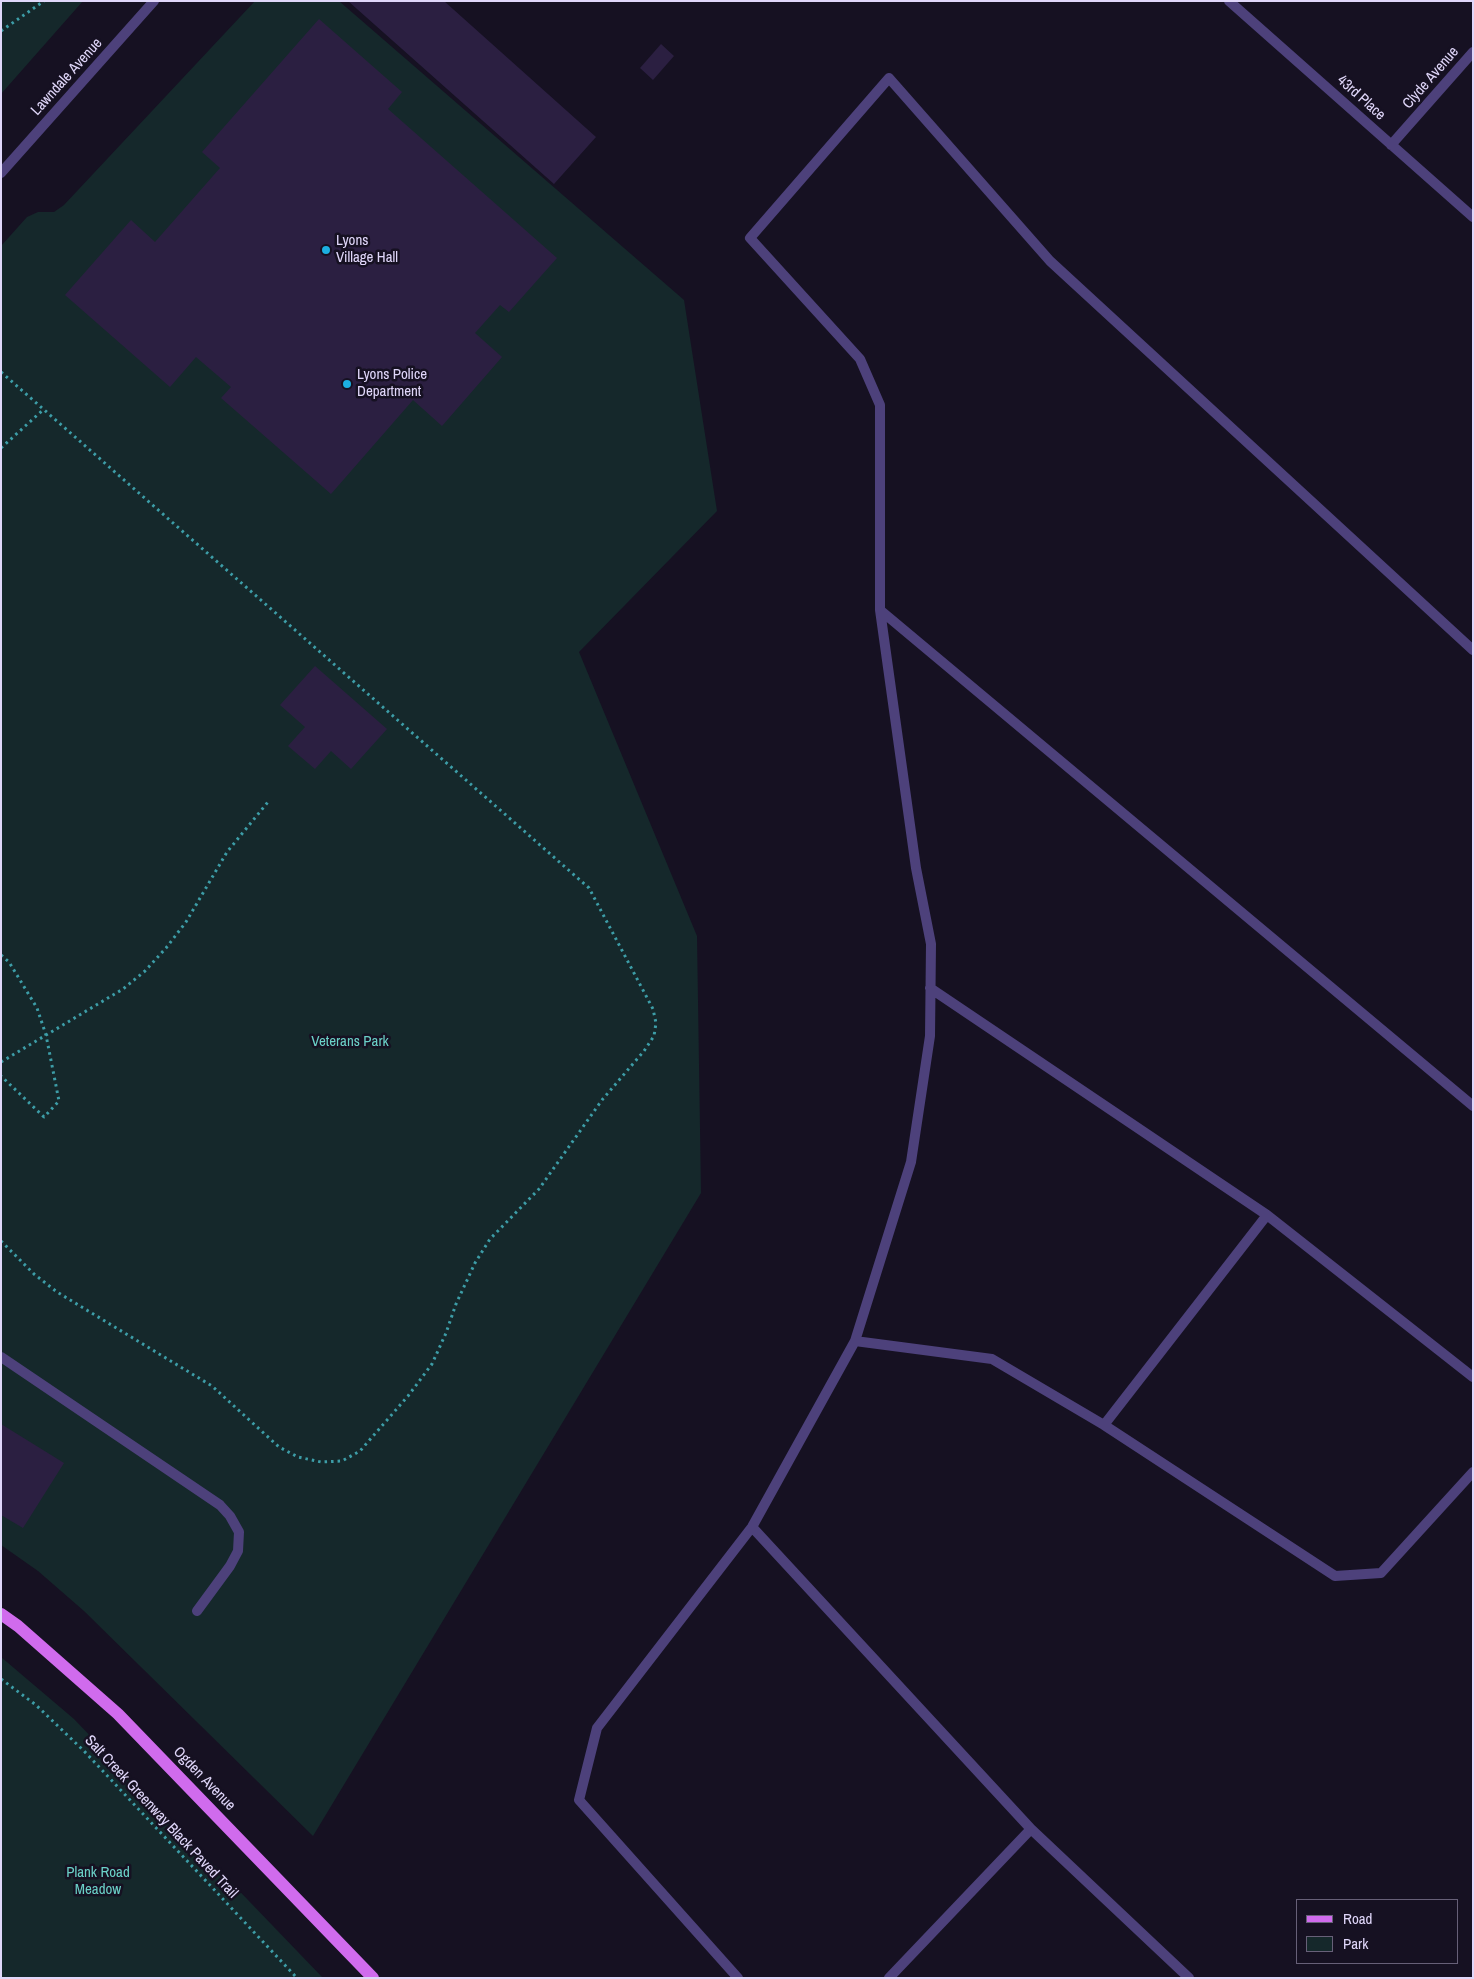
<!DOCTYPE html>
<html>
<head>
<meta charset="utf-8">
<style>
	body { margin:0 }
	#map { position:relative; width:1474px; height:1979px; overflow:hidden; background:#161122; font-family:"Archivo Narrow",sans-serif }
	canvas { display:block }
	.frame { position:absolute; inset:0; border:2px solid #e0d7fa; pointer-events:none }
	.legend { position:absolute; left:1296px; top:1899px; width:162px; height:65px; box-sizing:border-box; background:#161122; border:1px solid #676078; margin:0; padding:6px 9px; list-style:none; font-size:15px; color:#e0d7fa }
	.legend li { display:flex; align-items:center; gap:10px; height:25px }
	.legend b { width:25px; border:1px solid #676078 }
</style>
</head>
<body>
<div id="map">
<canvas width="1474" height="1979"></canvas>
<div class="frame"></div>
<ul class="legend">
<li><b style="height:6px;background:#d06bed"></b>Road</li>
<li><b style="height:14px;background:#15282b"></b>Park</li>
</ul>
</div>
<script>
const g = document.querySelector('canvas').getContext('2d');
g.lineJoin = 'round';
function fillPath(path, color) { g.fillStyle = color; g.fill(path, 'evenodd'); }
const poly = rows => new Path2D(rows.map(r => 'M' + r).join(''));
function strokePath(path, color, width, dash) { g.strokeStyle = color; g.lineWidth = width; g.lineCap = dash ? 'butt' : 'round'; g.setLineDash(dash || []); g.stroke(path); }
function drawText(font, color, halo, rows, align = 'center') {
  g.font = font + ' "Archivo Narrow",sans-serif'; g.lineWidth = 5; g.setLineDash([]); g.textBaseline = 'middle'; g.strokeStyle = halo; g.fillStyle = color; for (const [text, x, y, turn = 0] of rows) {
    g.save(); g.translate(x, y); g.rotate((+turn || 0) * Math.PI / 180); g.textAlign = isNaN(turn) ? turn : align; if (halo) g.strokeText(text, 0, 0); g.fillText(text, 0, 0); g.restore();
  }
}
fillPath(poly([
	[1,1,83,1,1,94],
	[255,1,339,1,684,300,717,511,579,652,697,936,701,1193,313,1836,84,1611,38,1571,1,1545,1,246,27,217,38,212,54,212,64,205],
	[1,1657,74,1719,323,1978,1,1978]
]), '#15282b');
fillPath(poly([
	[348,1,444,1,596,137,554,184],
	[319,19,402,92,388,109,557,258,509,312,500,305,475,333,502,357,442,426,413,400,331,494,221,398,231,387,196,357,170,387,65,295,131,220,155,242,220,168,202,152],
	[661,44,674,56,653,80,640,68],
	[315,666,387,729,351,769,331,751,315,769,288,746,305,727,280,705],
	[1,1424,64,1463,23,1528,1,1515]
]), '#2b1f41');
strokePath(poly([
	[1,31,44,1],
	[1,372,589,888,653,1009,656,1023,654,1036,644,1051,602,1100,539,1189,490,1239,475,1263,456,1304,446,1333,432,1364,408,1396,360,1451,342,1461,321,1462,298,1457,279,1447,212,1386,57,1292,34,1274,1,1241],
	[1,448,44,409],
	[1,955,9,962,37,1008,46,1035,59,1101,44,1117,1,1076],
	[1,1062,123,989,145,971,166,948,186,922,227,852,268,802],
	[1,1679,36,1705,84,1751,297,1978]
]), '#3d9da7', 3, [2.5, 4]);
strokePath(poly([
	[880,610,1473,1106],
	[930,988,1267,1215],
	[855,1341,992,1359,1104,1425,1335,1576,1381,1573,1473,1472],
	[1,1357,220,1505,230,1516,239,1532,238,1551,230,1566,197,1611],
	[1104,1425,1267,1215,1473,1377],
	[752,1527,1031,1829,889,1978],
	[1031,1829,1189,1978],
	[738,1978,579,1800,597,1728,752,1527,855,1341,911,1162,930,1036,931,944,916,868,880,610,880,405,860,359,750,238,889,78,1050,261,1473,650]
]), '#4d417b', 10);
strokePath(poly([
	[1229,1,1473,217],
	[1391,145,1473,52]
]), '#4d417b', 10);
strokePath(poly([
	[1,173,154,1]
]), '#4d417b', 10);
strokePath(poly([
	[1,1614,18,1626,118,1714,373,1978]
]), '#d06bed', 12);
for (const [x, y, r, color] of [
	[326,250,5,"#1cafe1"],
	[347,384,5,"#1cafe1"]
]) { const dot = new Path2D(); dot.arc(x, y, r, 0, 2 * Math.PI); g.fillStyle = color; g.fill(dot); strokePath(dot, '#161122', 2); }
drawText('15px', '#e0d7fa', '#161122', [
	["Lawndale Avenue",67,77,-48],
	["Clyde Avenue",1431,78,-49],
	["43rd Place",1361,98,42],
	["Ogden Avenue",204,1779,46],
	["Salt Creek Greenway Black Paved Trail",161,1817,47]
]);
drawText('15px', '#e0d7fa', '#161122', [
	["Lyons",336,241],
	["Village Hall",336,258],
	["Lyons Police",357,375],
	["Department",357,392]
], 'left');
drawText('15px', '#6bd1c8', '#161122', [
	["Veterans Park",350,1042],
	["Plank Road",98,1873],
	["Meadow",98,1890]
]);
</script>
</body>
</html>
